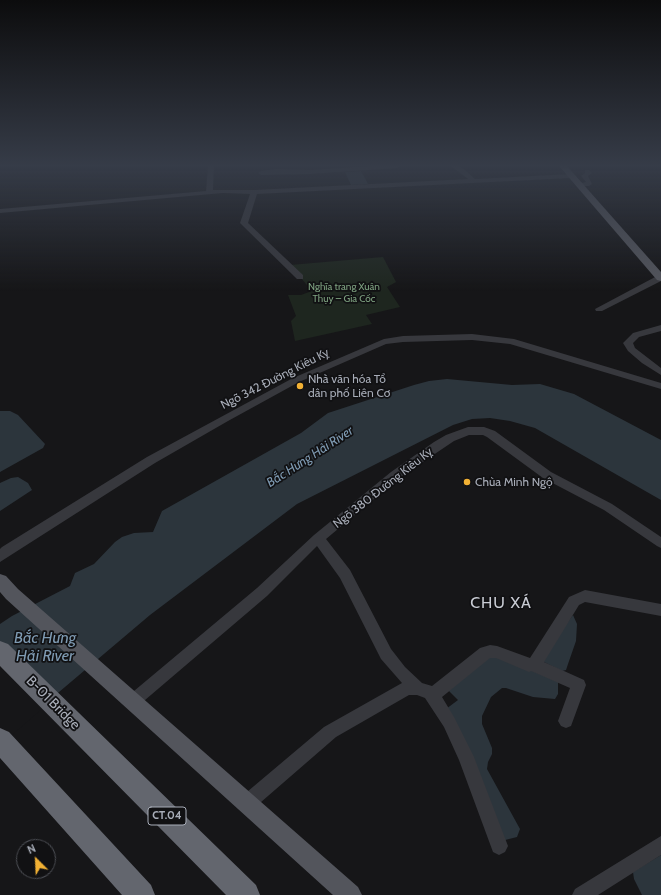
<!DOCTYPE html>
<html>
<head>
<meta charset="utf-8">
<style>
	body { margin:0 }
	#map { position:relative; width:661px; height:895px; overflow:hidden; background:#161618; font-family:Cabin,sans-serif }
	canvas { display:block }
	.north { position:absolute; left:16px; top:839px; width:40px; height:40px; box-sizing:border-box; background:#111113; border:1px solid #4d4f55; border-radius:50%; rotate:336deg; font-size:11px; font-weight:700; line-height:16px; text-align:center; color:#a8adb8 }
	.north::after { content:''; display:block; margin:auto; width:14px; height:18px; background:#f2b134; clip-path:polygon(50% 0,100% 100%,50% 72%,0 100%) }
</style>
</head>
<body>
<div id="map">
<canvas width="661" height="895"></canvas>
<div class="north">N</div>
</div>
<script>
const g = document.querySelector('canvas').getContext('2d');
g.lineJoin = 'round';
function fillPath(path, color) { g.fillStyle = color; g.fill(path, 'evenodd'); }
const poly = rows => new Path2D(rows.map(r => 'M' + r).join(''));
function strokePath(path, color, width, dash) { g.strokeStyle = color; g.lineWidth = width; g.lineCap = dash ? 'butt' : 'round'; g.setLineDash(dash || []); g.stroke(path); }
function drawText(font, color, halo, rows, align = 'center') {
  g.font = font + ' Cabin,sans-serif'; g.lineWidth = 3.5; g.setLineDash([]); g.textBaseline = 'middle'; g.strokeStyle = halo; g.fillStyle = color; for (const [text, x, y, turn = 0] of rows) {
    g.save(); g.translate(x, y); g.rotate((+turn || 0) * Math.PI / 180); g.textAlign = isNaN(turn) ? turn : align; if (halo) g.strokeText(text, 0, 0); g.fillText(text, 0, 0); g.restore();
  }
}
fillPath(poly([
	[383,257,396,282,387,287,400,307,366,315,372,324,295,341,291,321,296,316,288,295,301,295,312,291,290,265]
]), '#1e261f');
fillPath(poly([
	[361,171,368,184,351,185,345,172],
	[447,379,512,385,540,384,574,394,661,440,661,500,535,428,510,421,490,418,472,419,453,425,297,504,150,615,0,742,0,624,12,616,70,586,75,573,94,564,115,542,122,537,134,533,153,532,162,511,301,433,328,413,414,385,429,381],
	[0,411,10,411,18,415,45,444,43,448,0,472],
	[18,477,28,483,32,490,0,511,0,483,11,478],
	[573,615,577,624,576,641,568,664,566,670,562,671,540,660],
	[491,653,558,682,558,694,555,699,533,697,506,688,502,688,491,697,482,716,482,724,492,748,492,754,488,762,487,769,520,829,517,837,505,840,446,709,458,700,448,690],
	[661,855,661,895,642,895,634,879,633,872]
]), '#2c353c');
fillPath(poly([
	[0,651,51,701,3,743,0,740]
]), '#161618');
fillPath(poly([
	[208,166,214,166,213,190,254,190,468,179,451,166,458,166,465,170,475,179,571,174,574,176,571,178,257,194,248,223,303,275,303,279,297,279,240,223,250,194,223,193,0,213,0,209,206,191,208,166],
	[375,166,400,166,397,168,310,174,261,175,258,173,261,171,276,169,310,170,375,166],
	[585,170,589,170,592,173,588,176,592,184,589,186,577,186,577,184,586,182,581,176,585,173,585,170],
	[657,276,661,276,661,281,602,311,596,311,595,309,657,276],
	[661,325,661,331,639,337,633,343,635,348,661,368,661,375,642,363,628,351,623,343,633,333,661,325],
	[472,334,514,339,661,383,661,389,510,344,472,340,403,342,386,344,299,382,228,421,155,463,0,562,0,549,2,547,147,457,293,378,384,339,403,336,472,334],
	[468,427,484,427,495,431,551,472,612,504,661,537,661,548,657,546,604,510,543,478,487,437,483,435,469,435,454,441,399,478,326,539,350,570,391,649,405,667,422,683,432,686,480,648,490,645,497,646,530,658,569,597,585,590,661,604,661,616,585,602,579,605,544,662,584,680,586,685,571,726,566,728,561,726,558,721,570,688,531,671,529,672,496,658,490,658,442,697,454,717,474,757,508,846,505,852,499,855,493,852,459,760,444,727,425,698,417,695,409,695,336,737,253,809,247,811,241,809,239,803,241,797,324,727,402,683,381,659,340,578,317,546,267,596,138,706,133,708,128,706,125,701,128,696,257,588,314,535,391,472,434,442,446,435,468,427],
	[661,836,661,855,598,895,572,895,575,889,661,836]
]), '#37383d');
fillPath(poly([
	[559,166,567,166,661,272,661,281,657,280,559,166],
	[0,574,6,576,18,589,358,887,362,895,333,895,6,599,0,592,0,574]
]), '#53555c');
fillPath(poly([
	[0,641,8,644,256,885,260,895,226,895,0,666,0,641],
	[0,728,9,732,151,885,155,895,122,895,0,758,0,728]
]), '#63666e');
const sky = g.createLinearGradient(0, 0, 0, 291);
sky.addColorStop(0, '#0c0c0d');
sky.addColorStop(0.57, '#363c48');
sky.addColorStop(1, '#363c4800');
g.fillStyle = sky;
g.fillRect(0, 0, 661, 291);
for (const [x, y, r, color] of [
	[300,386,4,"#f2b134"],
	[467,482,4,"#f2b134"]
]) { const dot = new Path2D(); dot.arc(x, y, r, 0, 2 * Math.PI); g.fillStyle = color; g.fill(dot); strokePath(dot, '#111113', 1.5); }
drawText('10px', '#7fa381', '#111113', [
	["Nghĩa trang Xuân",344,287],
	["Thụy – Gia Cốc",344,299]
]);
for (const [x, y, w] of [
	[167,816,38]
]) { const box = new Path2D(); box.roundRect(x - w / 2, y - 9, w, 18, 3); g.fillStyle = '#111113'; g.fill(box); strokePath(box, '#a8adb8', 1); }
drawText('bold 11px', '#a8adb8', null, [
	["CT.04",167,816]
]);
drawText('12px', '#a8adb8', '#111113', [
	["Ngõ 342 Đường Kiêu Kỵ",275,379,-27],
	["Ngõ 380 Đường Kiêu Kỵ",383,488,-38]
]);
drawText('12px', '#a8adb8', '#111113', [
	["Nhà văn hóa Tổ",308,379],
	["dân phố Liên Cơ",308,393],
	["Chùa Minh Ngộ",475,482]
], 'left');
drawText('italic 13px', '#7f9bb3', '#111113', [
	["Bắc Hưng Hải River",310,457,-33]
]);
drawText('14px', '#a8adb8', '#111113', [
	["B-01 Bridge",53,703,45]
]);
g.letterSpacing = '1px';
drawText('16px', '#c9ccd4', '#111113', [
	["CHU XÁ",501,603]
]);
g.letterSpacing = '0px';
drawText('italic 16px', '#7f9bb3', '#111113', [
	["Bắc Hưng",45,638],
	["Hải River",45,656]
]);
</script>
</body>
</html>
